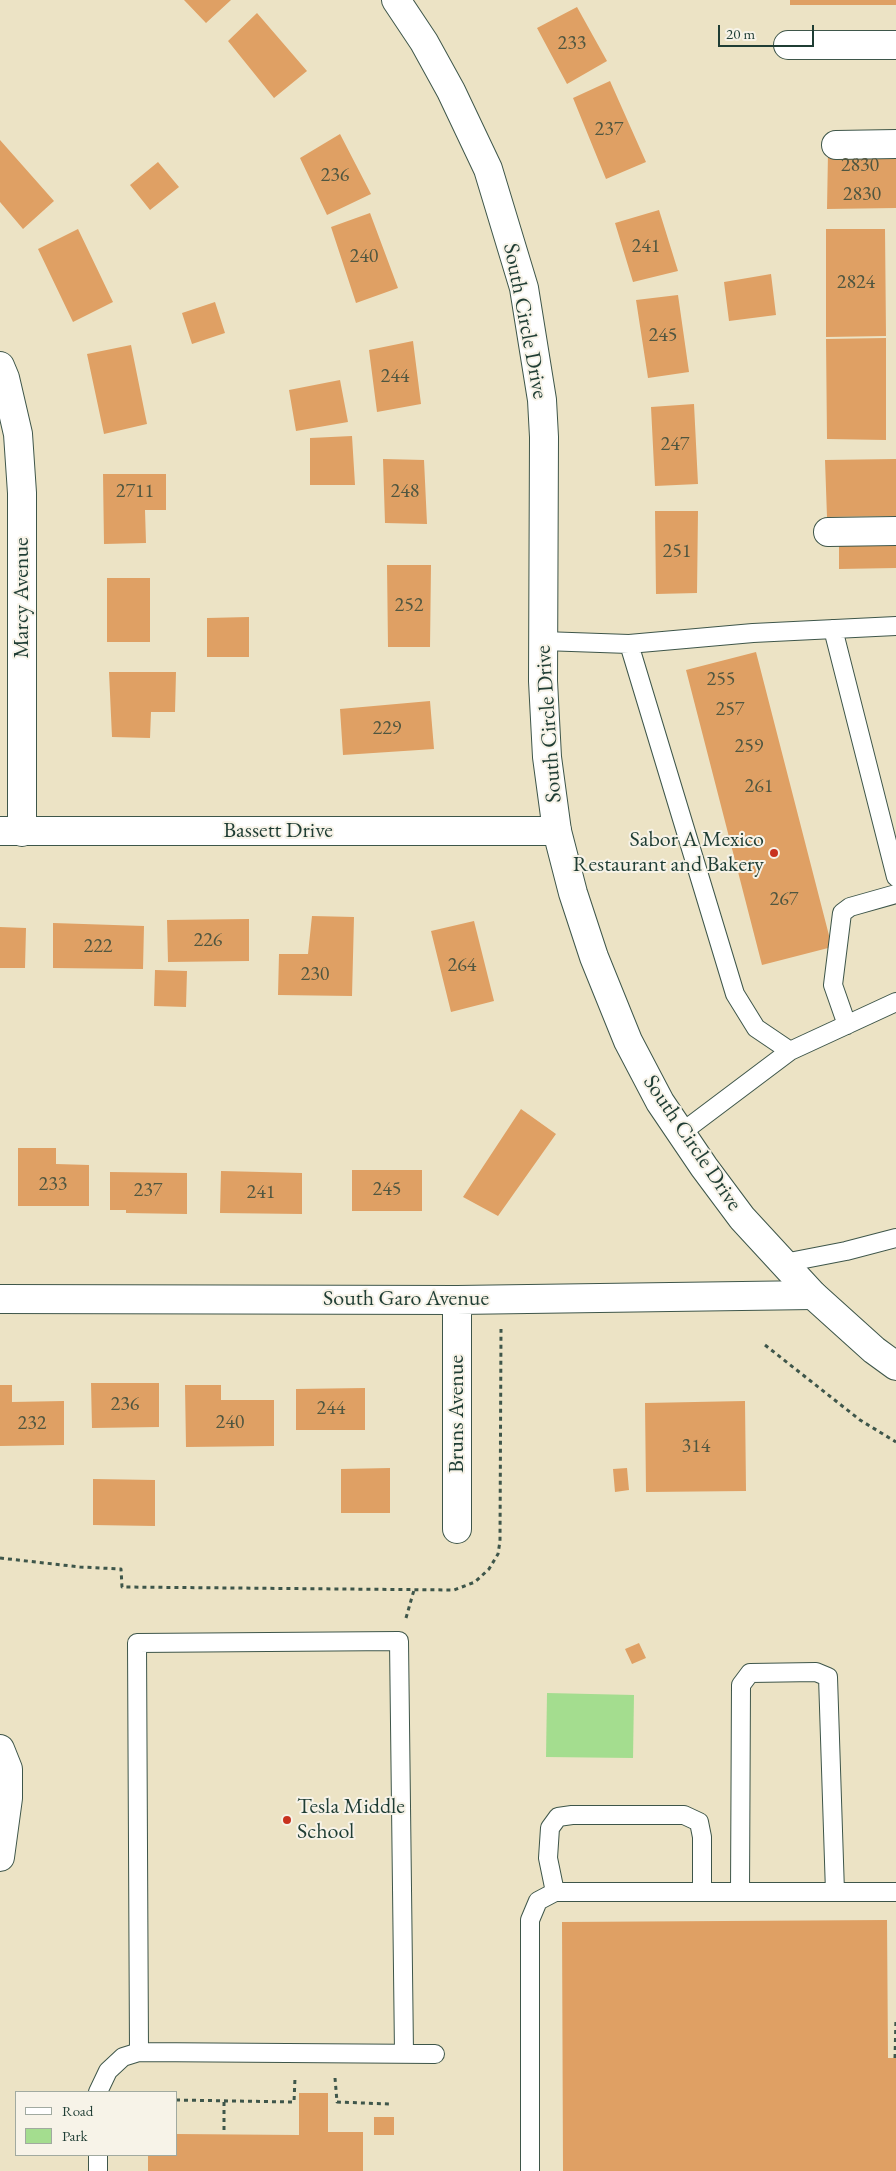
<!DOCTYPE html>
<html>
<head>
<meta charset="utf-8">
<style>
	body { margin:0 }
	#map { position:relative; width:896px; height:2171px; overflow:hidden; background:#ece3c5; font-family:"EB Garamond",serif }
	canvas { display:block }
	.legend { position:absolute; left:15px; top:2091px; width:162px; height:65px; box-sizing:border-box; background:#f7f3e8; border:1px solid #a1aaa0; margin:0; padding:6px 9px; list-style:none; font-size:15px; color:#1f3d34 }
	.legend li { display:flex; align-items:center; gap:10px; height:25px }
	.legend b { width:25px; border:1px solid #a1aaa0 }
	.scale { position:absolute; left:718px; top:25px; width:96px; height:22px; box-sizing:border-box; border:2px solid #1f3d34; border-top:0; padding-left:6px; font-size:15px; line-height:18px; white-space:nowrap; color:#1f3d34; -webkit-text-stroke:4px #f7f3e8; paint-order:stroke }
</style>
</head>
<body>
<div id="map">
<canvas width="896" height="2171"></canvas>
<ul class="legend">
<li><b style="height:6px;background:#fff"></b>Road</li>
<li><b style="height:14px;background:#a4dd8f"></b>Park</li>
</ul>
<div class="scale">20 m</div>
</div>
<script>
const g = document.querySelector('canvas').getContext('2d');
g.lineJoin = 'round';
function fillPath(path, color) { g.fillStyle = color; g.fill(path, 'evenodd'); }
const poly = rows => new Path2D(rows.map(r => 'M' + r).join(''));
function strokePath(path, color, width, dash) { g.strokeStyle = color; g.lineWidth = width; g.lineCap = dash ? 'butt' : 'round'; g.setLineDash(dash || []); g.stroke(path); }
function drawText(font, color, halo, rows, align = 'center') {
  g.font = font + ' "EB Garamond",serif'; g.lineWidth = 4; g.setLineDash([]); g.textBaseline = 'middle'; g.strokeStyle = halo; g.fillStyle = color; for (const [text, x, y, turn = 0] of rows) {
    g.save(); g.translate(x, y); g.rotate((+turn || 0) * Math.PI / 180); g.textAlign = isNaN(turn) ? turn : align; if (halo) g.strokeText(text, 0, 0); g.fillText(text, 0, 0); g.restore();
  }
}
fillPath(poly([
	[547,1693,634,1695,633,1758,546,1757]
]), '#a4dd8f');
fillPath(poly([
	[184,0,231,0,206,23],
	[790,0,896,0,896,5,790,5],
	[577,7,607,61,567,84,537,28],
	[257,13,307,71,274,98,228,41],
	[610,81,646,162,606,179,573,98],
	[340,134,371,194,327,215,300,158],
	[0,140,54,201,23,229,0,202],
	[896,152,896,208,827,209,828,153],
	[158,162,179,187,150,210,130,185],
	[659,210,678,271,633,282,615,223],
	[370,213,398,288,356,303,331,227],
	[78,229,113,302,73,322,38,249],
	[826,229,885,229,886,336,826,337],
	[771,274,776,315,729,321,724,282],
	[678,295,689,372,648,378,636,300],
	[215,302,225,333,192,344,182,313],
	[886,338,886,440,827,439,826,339],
	[413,341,421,404,377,412,369,350],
	[131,345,147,424,104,434,87,354],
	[340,380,348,422,296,431,289,390],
	[694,404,698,484,655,486,651,407],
	[352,436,355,485,310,485,310,438],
	[383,459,424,460,427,524,385,523],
	[896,459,896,516,827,517,825,460],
	[103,474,166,474,166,510,145,510,146,543,104,544],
	[655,511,698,511,697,593,656,594],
	[896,542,896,568,839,569,839,543],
	[387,565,431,565,430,647,388,647],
	[107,578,150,578,150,642,107,642],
	[249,617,249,657,207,657,207,618],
	[756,652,832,947,762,965,686,670],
	[109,672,176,672,175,712,151,712,150,738,112,737],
	[430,701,434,749,343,755,340,709],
	[312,916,354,917,352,996,278,995,279,954,308,954],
	[249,919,249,961,168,962,167,920],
	[474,921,494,1001,451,1012,431,931],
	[53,923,144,926,143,969,53,968],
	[0,927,26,928,25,968,0,968],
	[155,970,187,971,186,1007,154,1006],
	[521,1109,556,1134,498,1216,463,1197],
	[18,1148,56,1148,56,1164,89,1165,89,1206,18,1206],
	[352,1170,422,1170,422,1211,352,1211],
	[221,1171,302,1173,302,1214,220,1213],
	[110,1172,187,1173,187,1214,126,1213,126,1210,110,1210],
	[91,1383,159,1383,159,1427,92,1428],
	[0,1385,12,1385,12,1402,64,1401,64,1445,0,1446],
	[185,1385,221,1385,221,1400,274,1400,274,1446,186,1447],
	[365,1388,365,1430,296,1430,296,1389],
	[745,1401,746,1491,646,1492,645,1403],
	[390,1468,390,1513,341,1513,341,1469],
	[627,1468,629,1490,615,1492,613,1469],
	[93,1479,155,1480,155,1526,93,1525],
	[639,1643,646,1658,632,1664,625,1649],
	[887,1920,888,2058,896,2058,896,2171,563,2171,562,1922],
	[299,2093,328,2093,328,2132,363,2132,363,2171,148,2171,148,2155,176,2155,176,2134,299,2135],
	[374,2117,394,2117,394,2135,374,2135]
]), '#dfa064');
const lane = poly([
	[833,629,896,877],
	[543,641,629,644,735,994,756,1028,790,1051],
	[629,644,753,633,896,626],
	[847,1025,833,985,842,913,850,907,896,894],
	[681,1133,790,1051,896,1002],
	[784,1263,846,1251,896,1238],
	[555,1892,548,1858,550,1828,558,1817,572,1815,684,1815,699,1822,702,1837,702,1892],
	[740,1892,741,1685,750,1673,816,1672,828,1677,835,1892],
	[139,2052,137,1643,399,1641,404,2053],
	[98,2092,108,2071,123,2057,139,2052,435,2054],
	[98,2155,98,2171],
	[530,2171,530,1920,538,1901,555,1892,896,1892]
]);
const street = poly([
	[788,45,896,45],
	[836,145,896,144],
	[0,366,5,378,18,434,22,493,22,832],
	[828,532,896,531],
	[0,831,557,831],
	[0,1299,457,1300,813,1295],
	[457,1300,457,1529],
	[0,1749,8,1769,8,1798,0,1857]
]);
const primary = poly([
	[396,0,424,42,451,91,488,169,524,288,542,400,544,437,543,681,547,757,557,831,573,893,594,957,628,1041,660,1102,704,1167,742,1218,813,1295,874,1350,896,1366]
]);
strokePath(lane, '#3e564a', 20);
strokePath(street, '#3e564a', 30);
strokePath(primary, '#3e564a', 30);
strokePath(poly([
	[765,1345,860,1420,896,1442],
	[0,1558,80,1567,121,1569,122,1587,454,1590,475,1582,489,1569,498,1554,500,1541,501,1329],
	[406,1618,414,1590],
	[895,2058,896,2018],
	[335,2078,337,2102,389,2104],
	[176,2100,294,2102,295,2078,296,2078],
	[224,2102,224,2133]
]), '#3e564a', 3, [4, 4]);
strokePath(lane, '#fff', 18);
strokePath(street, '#fff', 28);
strokePath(primary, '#fff', 28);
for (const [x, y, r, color] of [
	[774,853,5,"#c8321e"],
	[287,1820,5,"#c8321e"]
]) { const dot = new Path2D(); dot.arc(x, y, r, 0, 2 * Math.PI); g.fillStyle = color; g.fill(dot); strokePath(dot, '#f7f3e8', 2); }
drawText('20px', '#4f5640', null, [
	["233",572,44],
	["237",609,130],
	["2830",860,166],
	["236",335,176],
	["2830",862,195],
	["241",646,247],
	["240",364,257],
	["2824",856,283],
	["245",663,336],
	["244",395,377],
	["247",675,445],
	["2711",135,492],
	["248",405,492],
	["251",677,552],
	["252",409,606],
	["255",721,680],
	["257",730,710],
	["229",387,729],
	["259",749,747],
	["261",759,787],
	["267",784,900],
	["226",208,941],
	["222",98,947],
	["264",462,966],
	["230",315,975],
	["233",53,1185],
	["245",387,1190],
	["237",148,1191],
	["241",261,1193],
	["236",125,1405],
	["244",331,1409],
	["240",230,1423],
	["232",32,1424],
	["314",696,1447]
]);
drawText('22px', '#1f3d34', '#f7f3e8', [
	["South Circle Drive",525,321,79],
	["Marcy Avenue",22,598,-90],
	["South Circle Drive",549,724,-94],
	["Bassett Drive",278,831],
	["South Circle Drive",692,1143,56],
	["South Garo Avenue",406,1299],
	["Bruns Avenue",457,1414,-90]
]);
drawText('22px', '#1f3d34', '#f7f3e8', [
	["Sabor A Mexico",764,840],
	["Restaurant and Bakery",764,865],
	["Tesla Middle",297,1807,"left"],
	["School",297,1832,"left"]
], 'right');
</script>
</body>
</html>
